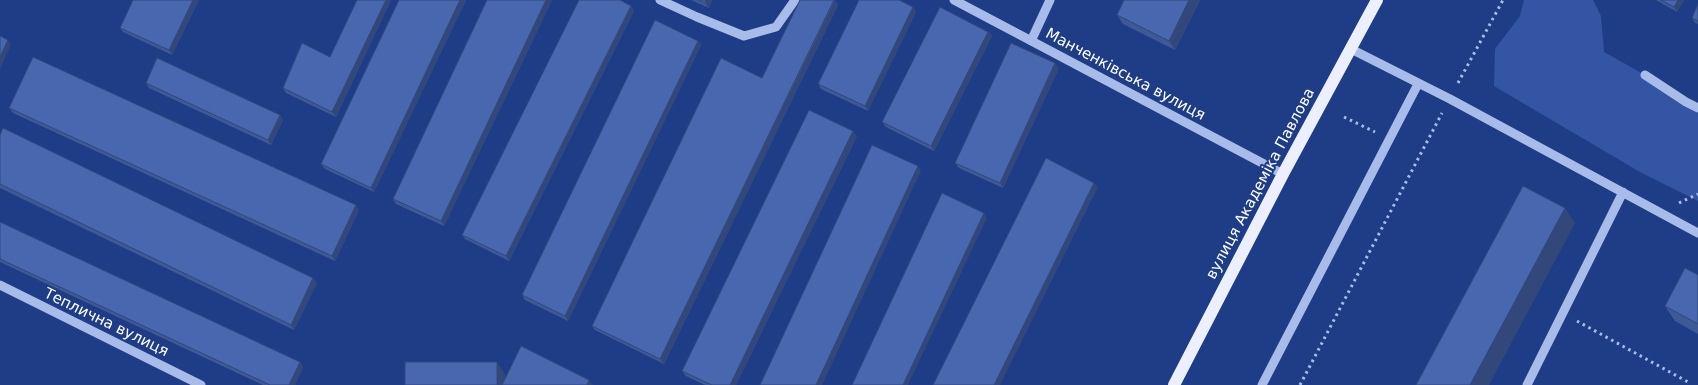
<!DOCTYPE html>
<html>
<head>
<meta charset="utf-8">
<style>
	body { margin:0 }
	canvas { display:block; background:#1f3d86 }
</style>
</head>
<body>
<canvas width="1698" height="385"></canvas>
<script>
const g = document.querySelector('canvas').getContext('2d');
g.lineJoin = 'round';
function fillPath(path, color) { g.fillStyle = color; g.fill(path, 'evenodd'); }
const poly = rows => new Path2D(rows.map(r => 'M' + r).join(''));
function strokePath(path, color, width, dash) { g.strokeStyle = color; g.lineWidth = width; g.lineCap = dash ? 'butt' : 'round'; g.setLineDash(dash || []); g.stroke(path); }
function drawText(font, color, halo, rows, align = 'center') {
  g.font = font + ' "DejaVu Sans",sans-serif'; g.lineWidth = 4; g.setLineDash([]); g.textBaseline = 'middle'; g.strokeStyle = halo; g.fillStyle = color; for (const [text, x, y, turn = 0] of rows) {
    g.save(); g.translate(x, y); g.rotate((+turn || 0) * Math.PI / 180); g.textAlign = isNaN(turn) ? turn : align; if (halo) g.strokeText(text, 0, 0); g.fillText(text, 0, 0); g.restore();
  }
}
fillPath(poly([
	[1524,0,1593,0,1601,16,1604,52,1645,75,1698,108,1698,201,1640,172,1494,86,1495,49,1520,16]
]), '#3355a3');
strokePath(poly([
	[1458,83,1503,0],
	[1344,117,1375,132],
	[1679,203,1698,194],
	[1577,321,1688,382,1688,385],
	[1300,385,1442,113]
]), '#a8bcea', 3, [2.5, 4]);
strokePath(poly([
	[660,0,697,17,744,36,776,27,795,0],
	[954,0,1283,174],
	[1031,41,1050,0],
	[1351,49,1450,99,1698,233],
	[1645,75,1686,102,1698,108],
	[0,285,201,385],
	[1262,385,1418,84],
	[1527,385,1623,192]
]), '#a8bcea', 9);
strokePath(poly([
	[1174,385,1283,174,1377,0]
]), '#ecf0fe', 12);
fillPath(poly([
	[133,0,199,0,172,55,123,32,120,28],
	[357,0,391,0,336,117,286,93,283,88,330,57],
	[399,0,466,0,374,192,325,169,321,164],
	[487,0,552,0,444,226,396,204,393,199],
	[691,0,712,0,709,8],
	[835,0,838,5,664,364,595,330,592,326,762,78],
	[1200,0,1175,50,1123,24,1117,15],
	[1656,0,1684,0,1677,12],
	[1698,4,1698,24,1695,23,1692,18],
	[631,6,634,11,509,261,465,239,462,235],
	[916,12,868,111,821,89,818,84],
	[988,32,992,36,934,151,886,127,882,122],
	[698,41,701,45,568,321,525,300,522,295],
	[1059,68,1003,188,959,168,955,163],
	[146,83,280,115,283,120,271,145,149,88],
	[9,108,359,210,335,261,13,113],
	[0,135,317,283,294,330,0,188],
	[857,136,736,385,705,385,686,376,682,371],
	[0,222,300,362,303,367,295,385,263,385,0,262],
	[1698,275,1698,334,1675,321,1665,306]
]), '#3e5996');
fillPath(poly([
	[193,0,199,0,172,55,169,50],
	[386,0,391,0,336,117,332,112],
	[460,0,466,0,374,192,371,188],
	[546,0,552,0,444,226,441,221],
	[706,0,712,0,709,8,705,3],
	[835,0,838,5,664,364,660,359],
	[1189,0,1200,0,1175,50,1169,41],
	[1678,0,1684,0,1677,12,1674,7],
	[631,6,634,11,509,261,506,256],
	[913,7,916,12,868,111,865,106],
	[988,32,992,36,934,151,931,146],
	[8,40,11,45,0,69,0,57],
	[698,41,701,45,568,321,565,316],
	[1055,63,1059,68,1003,188,1000,183],
	[280,115,283,120,271,145,268,140],
	[853,131,857,136,736,385,730,385],
	[918,166,921,171,822,385,816,385],
	[1094,183,1098,187,1000,385,994,385],
	[356,205,359,210,335,261,332,256],
	[1565,208,1575,223,1489,385,1470,385],
	[984,213,987,218,908,385,903,385],
	[313,278,317,283,294,330,291,325],
	[300,362,303,367,295,385,289,385],
	[497,362,505,374,505,385,497,385],
	[589,380,593,385,587,385]
]), '#32487a');
const building = poly([
	[133,0,193,0,169,50,120,28,133,0],
	[357,0,386,0,332,112,283,88,302,43,330,57,357,0],
	[399,0,460,0,371,188,321,164,399,0],
	[487,0,546,0,441,221,393,199,487,0],
	[579,0,620,0,631,6,506,256,462,235,579,0],
	[699,0,706,0,705,3,699,0],
	[800,0,834,0,660,359,592,326,721,58,762,78,800,0],
	[859,0,899,0,913,7,865,106,818,84,859,0],
	[1124,0,1189,0,1169,41,1117,15,1124,0],
	[1661,0,1678,0,1674,7,1661,0],
	[1698,4,1698,21,1692,18,1698,4],
	[940,7,988,32,931,146,882,122,940,7],
	[655,20,698,41,565,316,522,295,655,20],
	[0,36,8,40,0,57,0,36],
	[1011,43,1055,63,1000,183,955,163,1011,43],
	[33,57,356,205,332,256,9,108,33,57],
	[157,58,280,115,268,140,146,83,157,58],
	[809,110,853,131,730,385,712,385,682,371,809,110],
	[3,128,313,278,291,325,0,184,0,135,3,128],
	[872,145,918,166,816,385,760,385,872,145],
	[1046,158,1094,183,994,385,933,385,1046,158],
	[1523,186,1565,208,1470,385,1416,385,1523,186],
	[942,193,984,213,903,385,852,385,942,193],
	[0,222,300,362,289,385,270,385,0,259,0,222],
	[1685,268,1698,275,1698,324,1665,306,1685,268],
	[521,346,589,380,587,385,502,385,521,346],
	[405,362,497,362,497,385,405,385,405,362]
]);
fillPath(building, '#4867ae');
strokePath(building, '#32487a', 1);
drawText('15px', '#fff', '#1f3d86', [
	["Манченківська вулиця",1125,75,28],
	["вулиця Академіка Павлова",1261,184,-62],
	["Теплична вулиця",106,323,26]
]);
</script>
</body>
</html>
